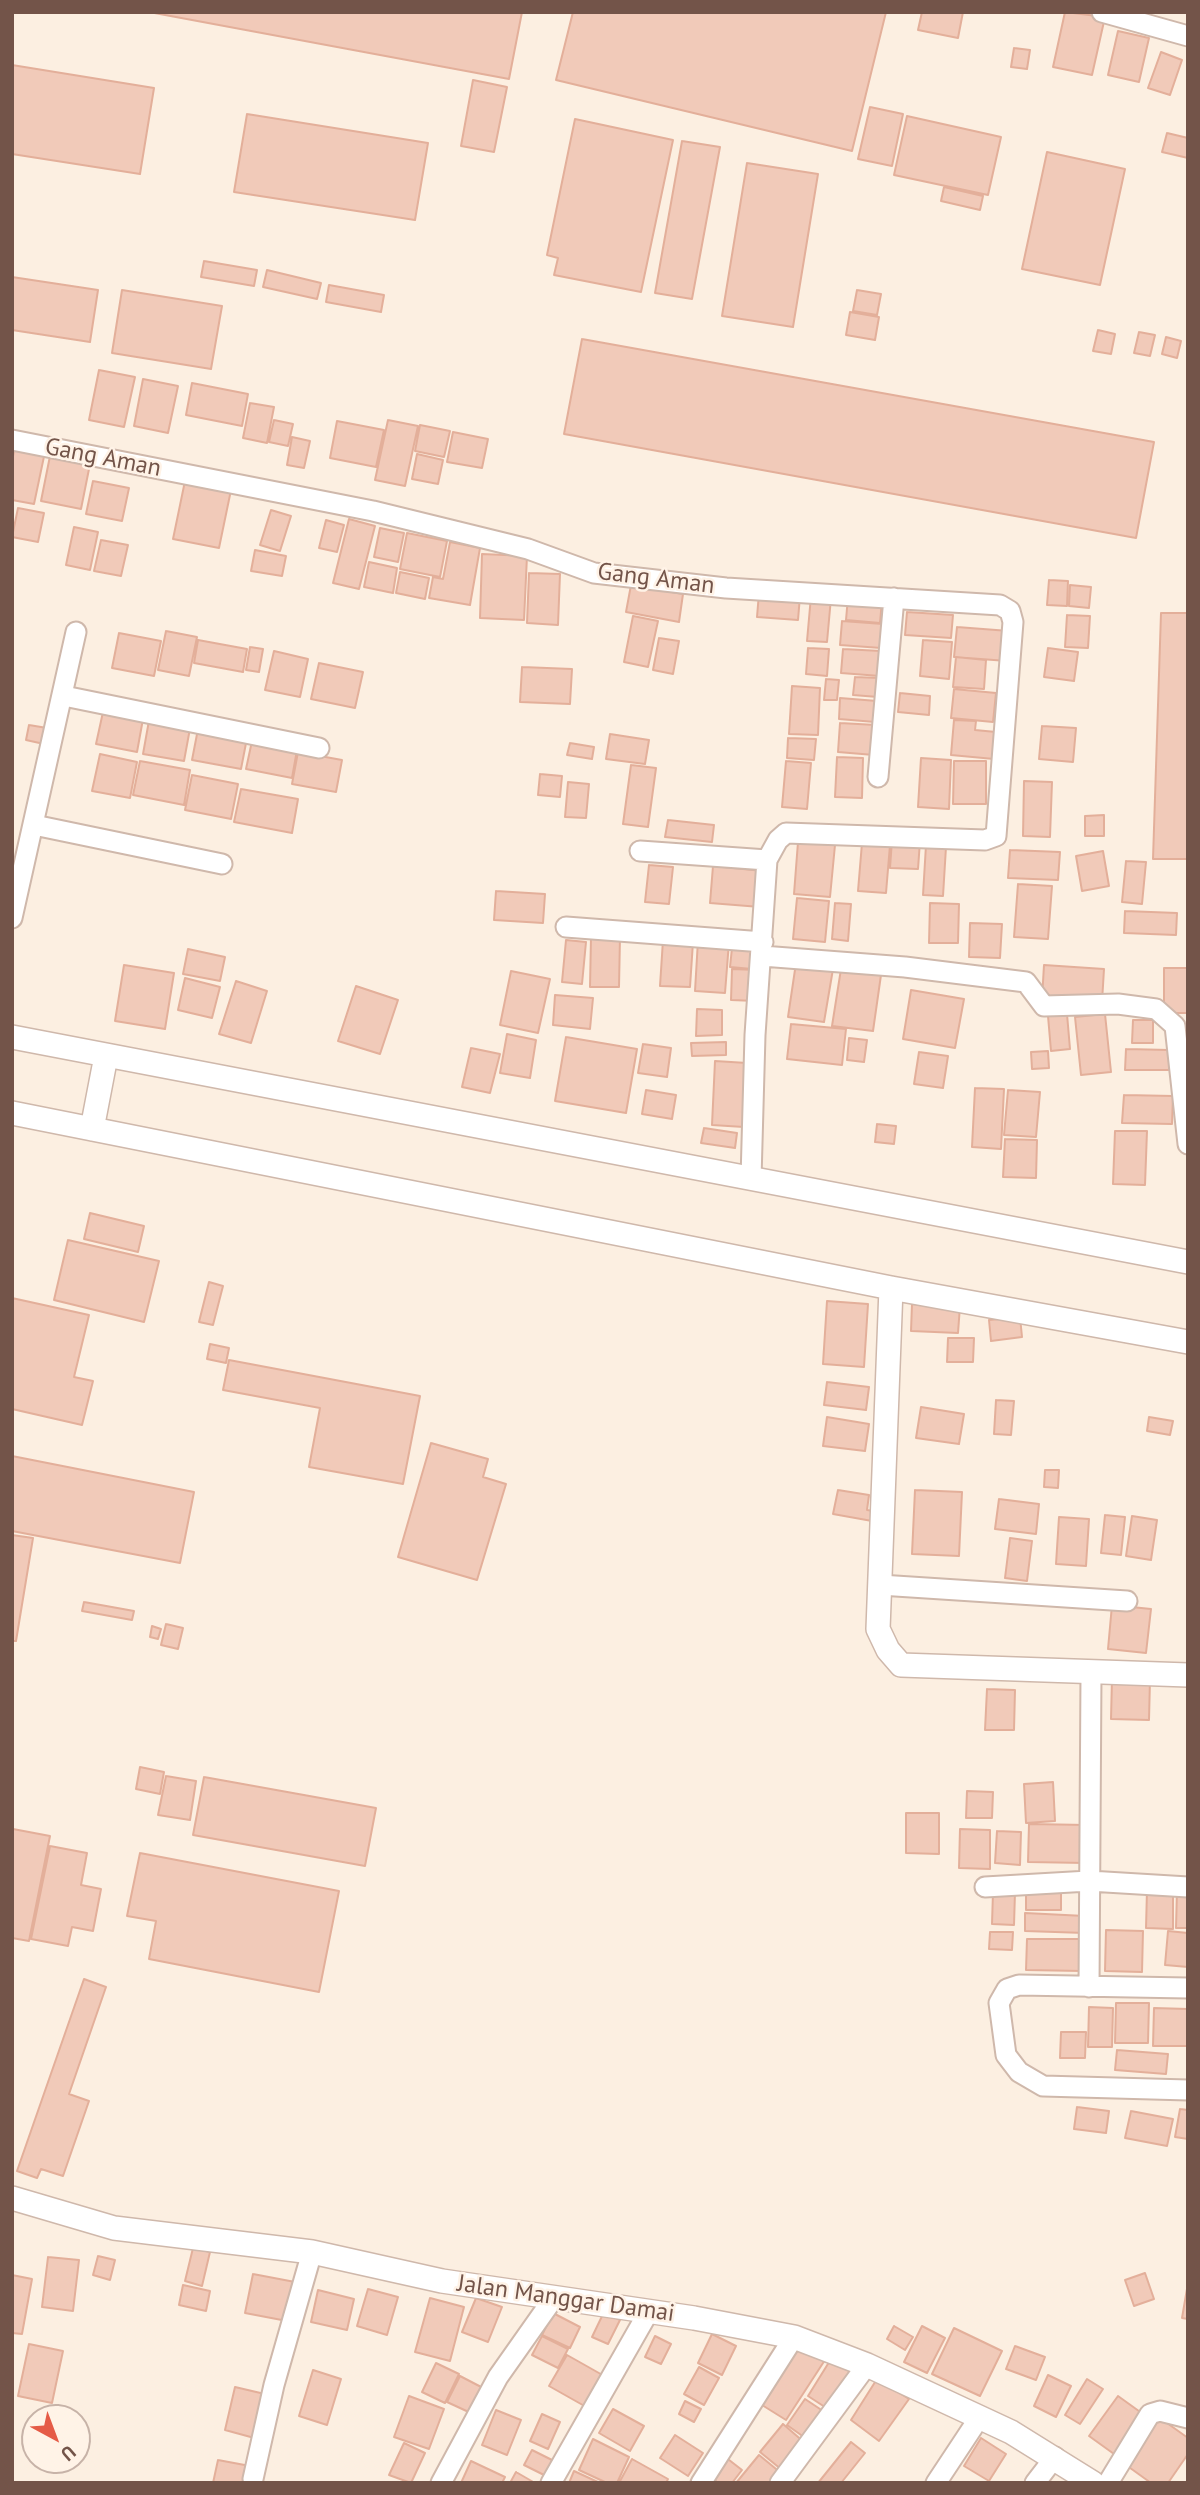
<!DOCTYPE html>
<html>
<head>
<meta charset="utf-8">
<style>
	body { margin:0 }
	#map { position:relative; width:1200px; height:2495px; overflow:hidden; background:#fcefe1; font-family:"PT Sans",sans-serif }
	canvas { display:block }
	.frame { position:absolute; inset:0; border:14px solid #735449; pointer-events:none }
	.north { position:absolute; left:21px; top:2404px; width:70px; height:70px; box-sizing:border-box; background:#fff3e7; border:2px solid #c7b3a8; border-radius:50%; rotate:139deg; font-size:19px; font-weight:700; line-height:28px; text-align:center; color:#735449 }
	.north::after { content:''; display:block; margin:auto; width:24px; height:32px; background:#e55b47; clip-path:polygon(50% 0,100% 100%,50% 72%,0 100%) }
</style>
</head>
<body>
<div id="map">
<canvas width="1200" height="2495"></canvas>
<div class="frame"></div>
<div class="north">U</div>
</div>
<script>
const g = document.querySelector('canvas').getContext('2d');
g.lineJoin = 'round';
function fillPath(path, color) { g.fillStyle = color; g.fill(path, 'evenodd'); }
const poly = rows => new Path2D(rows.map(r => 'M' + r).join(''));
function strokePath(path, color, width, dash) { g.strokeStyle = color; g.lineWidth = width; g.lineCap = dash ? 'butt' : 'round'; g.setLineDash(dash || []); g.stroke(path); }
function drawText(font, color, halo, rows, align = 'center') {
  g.font = font + ' "PT Sans",sans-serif'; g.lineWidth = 5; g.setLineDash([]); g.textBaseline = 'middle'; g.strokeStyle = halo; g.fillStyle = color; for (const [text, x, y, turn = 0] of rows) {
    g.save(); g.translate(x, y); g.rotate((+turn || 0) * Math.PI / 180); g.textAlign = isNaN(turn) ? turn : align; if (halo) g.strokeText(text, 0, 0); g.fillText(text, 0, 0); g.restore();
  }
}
const building = poly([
	[149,12,522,12,509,79,149,12],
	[573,12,886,12,852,151,556,80,573,12],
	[922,12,963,12,958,38,918,30,922,12],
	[1065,12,1105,17,1092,75,1053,67,1065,12],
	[1118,31,1149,38,1139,82,1108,75,1118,31],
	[1014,48,1030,50,1027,69,1011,67,1014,48],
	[1161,52,1182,60,1170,95,1148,88,1161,52],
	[12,65,154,88,140,174,12,154,12,65],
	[473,80,507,87,494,152,461,146,473,80],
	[870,107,903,114,892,166,858,159,870,107],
	[247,114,428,143,415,220,234,192,247,114],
	[907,116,1001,137,988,195,894,175,907,116],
	[575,119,673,140,641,292,554,275,558,258,547,255,575,119],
	[1167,133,1188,138,1188,158,1162,152,1167,133],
	[682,141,720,147,692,299,655,293,682,141],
	[1047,152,1125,169,1100,285,1022,269,1047,152],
	[747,163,818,174,793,327,722,316,747,163],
	[944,187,983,196,980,210,941,201,944,187],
	[204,261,257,270,254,286,201,277,204,261],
	[267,270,321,283,317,299,263,287,267,270],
	[12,277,98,290,90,342,12,330,12,277],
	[329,285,384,295,381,312,326,302,329,285],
	[122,290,222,306,211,369,112,353,122,290],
	[857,290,881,294,877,315,853,311,857,290],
	[850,312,879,317,875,340,846,335,850,312],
	[1098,330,1115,334,1111,354,1093,351,1098,330],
	[1139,332,1155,335,1150,356,1134,353,1139,332],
	[1166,337,1181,341,1177,358,1162,354,1166,337],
	[582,339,1154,442,1136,538,564,434,582,339],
	[99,370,135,377,124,427,89,420,99,370],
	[143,379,178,386,168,433,134,426,143,379],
	[192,383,248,394,242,426,186,415,192,383],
	[250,403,274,407,267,443,243,438,250,403],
	[274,420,293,424,288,446,269,442,274,420],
	[388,420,418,426,405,486,375,480,388,420],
	[337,421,384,430,376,467,330,458,337,421],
	[420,425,450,431,444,457,415,451,420,425],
	[453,432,488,439,482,468,447,462,453,432],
	[292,437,310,441,304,468,287,465,292,437],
	[16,441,46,447,34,504,12,500,12,461,16,441],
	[51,451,91,459,81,509,41,501,51,451],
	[417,454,443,460,438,484,412,479,417,454],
	[93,481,129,488,122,521,86,514,93,481],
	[185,481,231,490,219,548,173,539,185,481],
	[18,508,44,513,38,542,12,537,18,508],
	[271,510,291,516,280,551,260,545,271,510],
	[349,519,375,526,359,589,333,583,349,519],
	[326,520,344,525,337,552,319,548,326,520],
	[74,527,98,532,90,570,66,565,74,527],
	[380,528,404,533,398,562,374,557,380,528],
	[407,533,447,541,440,577,400,569,407,533],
	[101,540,128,545,121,576,94,571,101,540],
	[450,542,480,548,470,605,429,598,433,577,443,579,450,542],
	[255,550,286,556,282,576,251,571,255,550],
	[482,554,527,556,524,620,480,618,482,554],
	[369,562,397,568,393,593,364,587,369,562],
	[400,572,429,578,425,599,396,593,400,572],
	[529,573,560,574,558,625,527,623,529,573],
	[1049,580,1068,581,1067,606,1047,605,1049,580],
	[631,585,683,594,679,622,626,612,631,585],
	[1070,585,1091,587,1089,608,1069,606,1070,585],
	[759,593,800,596,798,620,757,617,759,593],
	[811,596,831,598,827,642,807,641,811,596],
	[848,597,882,600,880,623,846,620,848,597],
	[907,612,953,615,951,638,905,635,907,612],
	[1161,613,1188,613,1188,859,1153,859,1161,613],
	[1067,615,1090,616,1088,648,1065,647,1067,615],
	[633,616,658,621,648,667,624,662,633,616],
	[842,621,883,624,881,648,840,645,842,621],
	[957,627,1009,631,1007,661,954,657,957,627],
	[166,631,197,637,189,676,158,670,166,631],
	[119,633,161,641,154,676,112,668,119,633],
	[659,638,679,641,673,674,653,670,659,638],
	[198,640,247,649,243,672,194,663,198,640],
	[923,640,952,642,949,679,920,676,923,640],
	[250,647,263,649,259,672,246,670,250,647],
	[808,648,829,649,827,676,806,674,808,648],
	[1048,648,1078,652,1074,681,1044,677,1048,648],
	[843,649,881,651,880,676,841,673,843,649],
	[274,651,308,659,300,697,265,690,274,651],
	[956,657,986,660,984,689,953,687,956,657],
	[319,663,363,672,355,708,311,699,319,663],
	[522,667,572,669,570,704,520,702,522,667],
	[855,677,879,678,878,697,853,695,855,677],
	[826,679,839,680,837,700,824,700,826,679],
	[792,686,820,688,818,735,789,734,792,686],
	[954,689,996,693,993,722,951,718,954,689],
	[900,693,930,696,929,715,898,712,900,693],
	[840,698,877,701,875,722,839,719,840,698],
	[103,712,143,719,137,752,96,744,103,712],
	[150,715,191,723,184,761,143,754,150,715],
	[954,720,976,721,975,730,996,732,994,759,951,755,954,720],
	[840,723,876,725,874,755,838,752,840,723],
	[29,725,47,728,44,744,26,740,29,725],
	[1042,726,1076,728,1073,762,1039,759,1042,726],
	[198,729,247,738,241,769,192,760,198,729],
	[610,734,649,740,645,764,606,759,610,734],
	[788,738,816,739,814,760,787,758,788,738],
	[252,741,297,750,292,778,246,769,252,741],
	[570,743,594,747,592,759,567,755,570,743],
	[298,752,342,760,336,792,292,784,298,752],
	[100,754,137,762,130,798,92,791,100,754],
	[837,757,863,758,862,798,835,797,837,757],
	[921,758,951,760,949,809,918,807,921,758],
	[140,761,190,770,184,805,133,795,140,761],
	[786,761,811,763,807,809,782,807,786,761],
	[954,761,986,761,986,804,953,804,954,761],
	[631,765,656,768,648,827,623,824,631,765],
	[540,774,562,776,560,797,538,795,540,774],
	[192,775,238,784,231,819,185,810,192,775],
	[1024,781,1052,782,1050,837,1023,836,1024,781],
	[568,782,589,784,586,818,565,817,568,782],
	[241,789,298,799,292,833,234,822,241,789],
	[1104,815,1104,836,1085,836,1085,816,1104,815],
	[668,820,714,825,712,842,665,837,668,820],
	[892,840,920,841,918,869,890,868,892,840],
	[798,842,835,845,830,897,794,894,798,842],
	[862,843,890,845,886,893,858,891,862,843],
	[926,845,946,847,943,896,923,895,926,845],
	[1010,850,1060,852,1058,880,1008,878,1010,850],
	[1103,851,1109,886,1082,891,1076,856,1103,851],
	[1126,861,1146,862,1142,904,1122,902,1126,861],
	[649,865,673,867,669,904,645,902,649,865],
	[713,866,763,871,760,907,710,903,713,866],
	[1018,884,1052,886,1048,939,1014,937,1018,884],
	[496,891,545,894,543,923,494,920,496,891],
	[797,898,829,901,825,942,793,939,797,898],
	[835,903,851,904,848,941,832,939,835,903],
	[930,903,959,904,958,943,929,943,930,903],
	[1125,911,1177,913,1176,935,1124,933,1125,911],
	[970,923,1002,924,1000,958,969,957,970,923],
	[591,937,620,937,619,987,590,987,591,937],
	[566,940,586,942,582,984,562,982,566,940],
	[663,940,693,942,690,987,660,986,663,940],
	[698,940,729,942,725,993,695,991,698,940],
	[732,948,754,949,752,969,730,967,732,948],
	[188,949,225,957,220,981,183,974,188,949],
	[796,963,833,969,824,1022,788,1017,796,963],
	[124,965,174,973,165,1029,115,1021,124,965],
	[1044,965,1104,969,1102,1002,1042,999,1044,965],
	[1164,968,1188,968,1188,1013,1164,1013,1164,968],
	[732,969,757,970,756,1001,731,1000,732,969],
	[841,969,881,975,873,1031,832,1026,841,969],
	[511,971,550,979,538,1033,500,1025,511,971],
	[185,978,220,987,212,1018,178,1010,185,978],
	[236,981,267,991,251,1043,219,1034,236,981],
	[356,986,398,1000,380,1054,338,1041,356,986],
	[911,990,964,999,955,1048,903,1039,911,990],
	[555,995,593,998,590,1029,553,1025,555,995],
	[697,1009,722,1010,722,1035,696,1036,697,1009],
	[1067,1014,1070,1049,1051,1051,1048,1016,1067,1014],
	[1105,1014,1111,1072,1081,1075,1075,1017,1105,1014],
	[1133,1020,1153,1020,1153,1043,1132,1043,1133,1020],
	[791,1024,846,1029,842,1065,787,1059,791,1024],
	[507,1034,536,1040,530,1078,500,1073,507,1034],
	[566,1037,637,1049,626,1113,555,1101,566,1037],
	[849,1038,867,1040,864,1062,847,1060,849,1038],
	[726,1042,726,1055,692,1056,691,1043,726,1042],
	[643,1044,671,1048,667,1077,638,1073,643,1044],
	[471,1048,500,1054,490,1093,462,1087,471,1048],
	[1126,1049,1169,1050,1169,1070,1125,1070,1126,1049],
	[1048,1051,1049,1068,1032,1069,1031,1052,1048,1051],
	[919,1052,948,1056,943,1088,914,1084,919,1052],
	[715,1061,747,1063,744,1127,712,1125,715,1061],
	[975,1088,1004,1089,1001,1149,972,1147,975,1088],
	[646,1090,676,1095,672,1119,642,1114,646,1090],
	[1008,1090,1040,1092,1036,1137,1004,1135,1008,1090],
	[1124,1095,1173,1096,1172,1124,1122,1123,1124,1095],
	[877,1124,896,1126,894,1144,875,1142,877,1124],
	[704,1128,737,1133,735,1148,701,1143,704,1128],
	[1115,1131,1147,1131,1145,1185,1113,1184,1115,1131],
	[1005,1139,1037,1140,1036,1178,1003,1177,1005,1139],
	[90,1213,144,1226,138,1252,84,1239,90,1213],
	[68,1240,159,1261,144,1322,54,1300,68,1240],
	[209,1282,223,1286,213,1325,199,1322,209,1282],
	[12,1298,89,1315,74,1377,93,1381,82,1425,12,1409,12,1298],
	[827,1301,868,1304,864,1367,823,1364,827,1301],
	[912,1304,960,1306,958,1333,911,1331,912,1304],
	[1020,1317,1022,1337,991,1341,989,1320,1020,1317],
	[948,1338,974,1338,973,1362,947,1362,948,1338],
	[210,1344,229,1348,226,1363,207,1359,210,1344],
	[229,1360,420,1396,403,1484,309,1467,320,1408,223,1390,229,1360],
	[827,1382,869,1387,866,1410,824,1405,827,1382],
	[996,1400,1014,1401,1011,1435,994,1434,996,1400],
	[921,1407,964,1414,959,1444,916,1438,921,1407],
	[827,1417,869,1424,865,1451,823,1446,827,1417],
	[1149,1417,1173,1421,1170,1435,1147,1431,1149,1417],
	[431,1443,488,1459,483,1477,506,1484,477,1580,398,1557,431,1443],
	[12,1456,194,1492,180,1563,12,1531,12,1456],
	[1045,1470,1059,1470,1058,1488,1044,1487,1045,1470],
	[838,1490,869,1495,867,1510,874,1511,872,1521,833,1514,838,1490],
	[915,1490,962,1492,959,1556,912,1554,915,1490],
	[999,1499,1039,1504,1036,1534,995,1529,999,1499],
	[1105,1515,1125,1517,1121,1555,1101,1553,1105,1515],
	[1132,1516,1157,1520,1151,1560,1126,1556,1132,1516],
	[1059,1517,1089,1519,1086,1566,1056,1564,1059,1517],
	[12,1535,33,1538,16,1641,12,1641,12,1535],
	[1010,1538,1032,1541,1027,1581,1005,1578,1010,1538],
	[84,1602,134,1611,132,1620,82,1611,84,1602],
	[1112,1605,1151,1609,1146,1653,1108,1649,1112,1605],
	[166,1624,183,1628,178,1649,161,1645,166,1624],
	[152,1626,161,1629,158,1639,150,1637,152,1626],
	[1112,1678,1150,1679,1149,1720,1111,1719,1112,1678],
	[987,1689,1015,1690,1014,1730,985,1730,987,1689],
	[140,1767,164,1772,160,1794,136,1789,140,1767],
	[166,1776,196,1781,190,1820,158,1815,166,1776],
	[204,1777,376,1808,365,1866,193,1835,204,1777],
	[1053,1782,1055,1821,1026,1823,1024,1784,1053,1782],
	[967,1791,993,1792,992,1818,966,1818,967,1791],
	[906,1813,939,1813,939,1854,906,1853,906,1813],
	[1029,1824,1087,1825,1086,1863,1028,1862,1029,1824],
	[13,1829,50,1836,29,1941,12,1938,13,1829],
	[960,1829,990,1830,990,1869,959,1868,960,1829],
	[997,1831,1021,1832,1020,1865,995,1863,997,1831],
	[50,1846,87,1853,81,1885,101,1889,93,1931,72,1927,68,1946,31,1939,50,1846],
	[140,1853,339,1891,319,1992,149,1959,156,1921,127,1916,140,1853],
	[1026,1890,1061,1891,1061,1910,1026,1910,1026,1890],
	[1147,1890,1173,1890,1173,1929,1146,1928,1147,1890],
	[1177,1890,1188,1890,1188,1928,1176,1928,1177,1890],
	[993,1892,1015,1892,1014,1925,992,1924,993,1892],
	[1025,1913,1085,1916,1085,1933,1025,1931,1025,1913],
	[1106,1930,1143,1931,1142,1972,1105,1971,1106,1930],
	[1168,1931,1188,1933,1188,1967,1165,1965,1168,1931],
	[990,1932,1013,1932,1012,1950,989,1949,990,1932],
	[1027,1939,1082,1939,1082,1971,1026,1970,1027,1939],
	[84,1979,106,1987,69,2094,89,2101,63,2176,41,2169,37,2178,17,2171,84,1979],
	[1116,2003,1149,2003,1148,2043,1115,2043,1116,2003],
	[1089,2007,1113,2008,1112,2047,1088,2047,1089,2007],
	[1154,2008,1188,2009,1188,2046,1153,2046,1154,2008],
	[1061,2032,1086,2032,1085,2058,1060,2058,1061,2032],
	[1117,2050,1168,2054,1166,2074,1115,2070,1117,2050],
	[1077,2107,1109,2111,1106,2133,1074,2129,1077,2107],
	[1180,2109,1188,2110,1188,2139,1175,2137,1180,2109],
	[1131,2111,1173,2119,1167,2146,1125,2138,1131,2111],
	[193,2248,210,2252,202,2286,185,2281,193,2248],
	[98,2256,115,2260,110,2280,93,2275,98,2256],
	[48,2257,79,2260,73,2311,42,2307,48,2257],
	[1145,2273,1154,2299,1134,2306,1125,2280,1145,2273],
	[253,2274,295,2282,287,2321,245,2313,253,2274],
	[12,2275,32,2279,22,2334,12,2333,12,2275],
	[1188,2283,1188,2319,1182,2318,1188,2283],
	[183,2285,210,2291,206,2311,179,2305,183,2285],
	[368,2289,398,2297,387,2335,357,2326,368,2289],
	[318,2290,354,2299,347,2330,311,2322,318,2290],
	[430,2298,464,2307,450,2361,415,2352,430,2298],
	[476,2298,502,2307,488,2342,462,2332,476,2298],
	[604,2312,620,2320,608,2344,592,2337,604,2312],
	[553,2313,580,2327,570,2348,542,2335,553,2313],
	[894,2326,913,2337,905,2350,887,2339,894,2326],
	[922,2326,945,2338,927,2373,904,2362,922,2326],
	[954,2328,1002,2351,980,2396,932,2374,954,2328],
	[712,2334,736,2346,722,2375,698,2363,712,2334],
	[542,2336,568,2349,558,2368,532,2355,542,2336],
	[655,2336,671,2344,661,2364,645,2357,655,2336],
	[29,2344,63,2351,52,2403,18,2396,29,2344],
	[800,2345,825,2360,786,2420,762,2405,800,2345],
	[1015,2346,1045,2357,1036,2380,1006,2369,1015,2346],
	[567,2355,606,2377,588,2408,549,2386,567,2355],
	[831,2359,855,2374,831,2411,808,2396,831,2359],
	[436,2363,459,2374,445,2403,422,2392,436,2363],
	[699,2367,719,2378,704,2405,684,2394,699,2367],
	[313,2370,341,2379,327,2425,299,2416,313,2370],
	[1048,2375,1071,2386,1056,2417,1034,2406,1048,2375],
	[460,2376,485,2389,473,2414,447,2402,460,2376],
	[877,2379,909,2399,879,2441,851,2420,877,2379],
	[1087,2379,1103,2389,1080,2424,1065,2415,1087,2379],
	[235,2387,269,2395,258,2439,225,2430,235,2387],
	[409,2396,444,2409,429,2449,394,2437,409,2396],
	[1118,2396,1143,2414,1114,2454,1089,2436,1118,2396],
	[805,2399,826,2413,808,2440,787,2425,805,2399],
	[685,2401,701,2409,694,2422,679,2414,685,2401],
	[613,2409,644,2426,630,2451,599,2433,613,2409],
	[496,2410,521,2420,507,2455,482,2445,496,2410],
	[542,2414,560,2422,548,2449,530,2441,542,2414],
	[1160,2418,1188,2438,1188,2454,1168,2483,1151,2483,1126,2465,1160,2418],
	[783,2424,805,2443,782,2470,760,2452,783,2424],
	[675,2435,703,2453,688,2476,660,2458,675,2435],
	[981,2438,1006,2454,989,2481,964,2466,981,2438],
	[593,2439,629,2457,617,2483,607,2483,579,2470,593,2439],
	[851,2442,865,2453,841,2483,818,2483,851,2442],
	[404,2443,425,2453,411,2483,389,2475,404,2443],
	[532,2450,556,2462,548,2477,524,2465,532,2450],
	[759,2455,781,2473,773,2483,736,2483,759,2455],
	[724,2456,742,2470,732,2483,718,2483,709,2475,724,2456],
	[632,2459,668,2479,666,2483,619,2483,632,2459],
	[218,2460,250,2466,246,2483,213,2483,218,2460],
	[471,2461,505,2477,502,2483,461,2483,471,2461],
	[574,2471,600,2483,569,2483,574,2471],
	[516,2472,535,2483,510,2483,516,2472]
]);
fillPath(building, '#f1cab9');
strokePath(building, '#e3af9a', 2);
const minor = poly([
	[1102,12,1188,36],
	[12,440,373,511,528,549,594,573,726,588,1000,605,1010,611,1013,622,996,836,985,840,786,833,778,840,767,860,755,1035,751,1179],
	[64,696,319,748],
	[878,777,894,598],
	[34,825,222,864],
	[640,851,767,860],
	[12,918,76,632],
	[566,927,763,942],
	[762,956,905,967,1026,982,1044,1006,1118,1004,1156,1009,1175,1026,1188,1144],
	[880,1585,1127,1601],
	[985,1887,1089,1881,1188,1887],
	[1089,1987,1091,1674],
	[1188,1988,1019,1985,1007,1989,999,2003,1006,2055,1019,2072,1043,2086,1188,2090],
	[253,2479,274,2385,312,2252],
	[441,2483,498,2377,553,2299],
	[551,2483,649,2311],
	[701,2483,794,2337],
	[780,2483,867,2365],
	[936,2483,979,2418],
	[1035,2483,1055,2457],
	[1108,2483,1150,2414,1160,2411,1188,2418]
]);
const tertiary = poly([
	[12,1037,1188,1262],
	[12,1113,891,1288,1188,1342],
	[92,1129,106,1056],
	[891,1288,878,1629,888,1650,901,1665,1188,1675],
	[12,2198,114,2228,312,2252,442,2281,694,2318,794,2337,867,2365,1011,2432,1093,2483]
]);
strokePath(minor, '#cfb8ab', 23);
strokePath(tertiary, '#cfb8ab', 26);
strokePath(minor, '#fff', 19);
strokePath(tertiary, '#fff', 23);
drawText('24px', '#735449', '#fff3e7', [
	["Gang Aman",103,458,11],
	["Gang Aman",656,579,7],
	["Jalan Manggar Damai",566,2299,8]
]);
</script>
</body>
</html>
